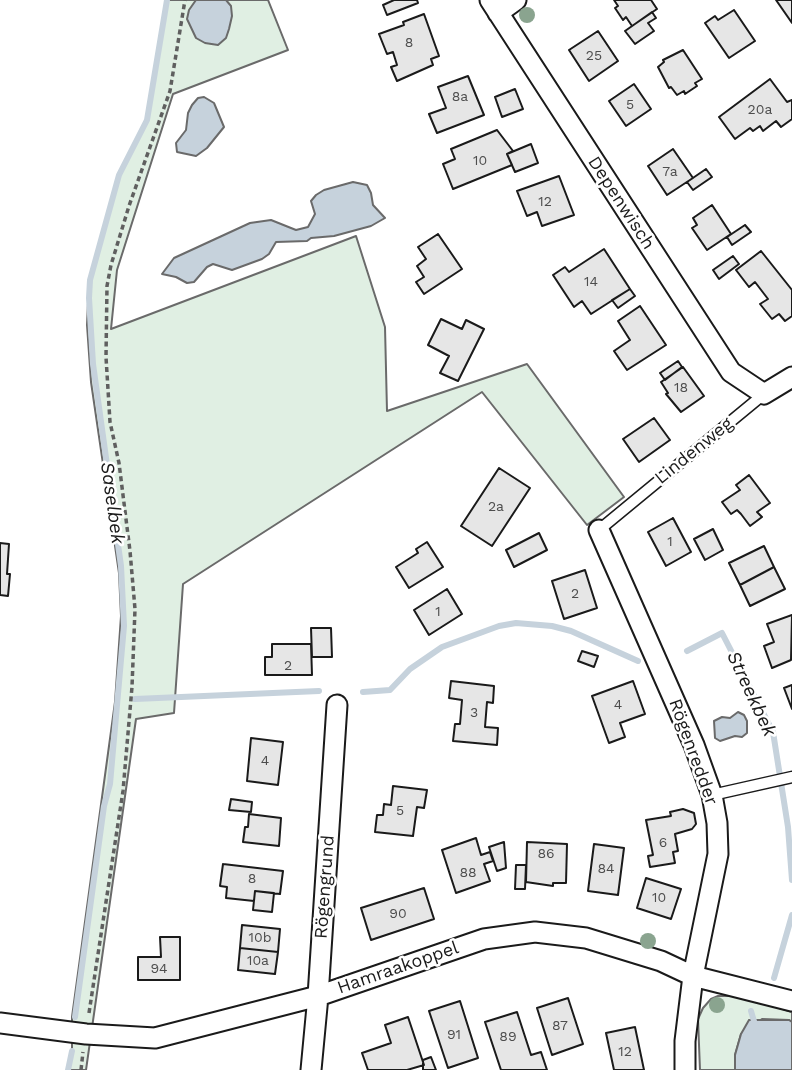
<!DOCTYPE html>
<html>
<head>
<meta charset="utf-8">
<style>
	body { margin:0 }
	canvas { display:block; background:#fff }
</style>
</head>
<body>
<canvas width="792" height="1070"></canvas>
<script>
const g = document.querySelector('canvas').getContext('2d');
g.lineJoin = 'round';
function fillPath(path, color) { g.fillStyle = color; g.fill(path, 'evenodd'); }
const poly = rows => new Path2D(rows.map(r => 'M' + r).join(''));
function strokePath(path, color, width, dash) { g.strokeStyle = color; g.lineWidth = width; g.lineCap = dash ? 'butt' : 'round'; g.setLineDash(dash || []); g.stroke(path); }
function drawText(font, color, halo, rows, align = 'center') {
  g.font = font + ' "Work Sans",sans-serif'; g.lineWidth = 5; g.setLineDash([]); g.textBaseline = 'middle'; g.strokeStyle = halo; g.fillStyle = color; for (const [text, x, y, turn = 0] of rows) {
    g.save(); g.translate(x, y); g.rotate((+turn || 0) * Math.PI / 180); g.textAlign = isNaN(turn) ? turn : align; if (halo) g.strokeText(text, 0, 0); g.fillText(text, 0, 0); g.restore();
  }
}
const green = poly([
	[167,0,268,0,288,50,173,94,117,270,111,329,356,236,385,327,387,411,527,364,624,497,587,525,482,392,183,584,174,713,136,719,86,1070,68,1070,72,1051,72,1017,115,702,121,616,119,573,91,382,87,325,89,281,119,175,147,120,167,0],
	[718,996,741,996,792,1012,792,1022,789,1020,762,1019,741,1034,735,1055,735,1070,700,1070,698,1019,703,1008,711,999,718,996]
]);
fillPath(green, '#e0efe3');
strokePath(green, '#6a6a6a', 2);
const water = poly([
	[196,0,226,0,231,6,232,16,229,29,226,38,218,45,205,43,196,38,187,19,189,10,196,0],
	[204,97,214,103,224,127,207,148,196,156,177,152,176,143,186,130,188,113,192,105,198,98,204,97],
	[353,182,367,185,371,193,373,205,385,218,371,226,334,236,311,238,307,241,276,242,269,254,262,259,232,270,213,264,207,267,194,282,187,283,176,277,162,274,174,258,250,223,271,220,296,230,308,227,315,214,311,201,316,195,324,190,353,182],
	[738,712,744,715,747,721,747,733,742,737,735,736,720,741,715,738,714,721,722,717,730,718,738,712],
	[749,1020,789,1020,792,1022,792,1070,735,1070,735,1055,741,1034,749,1020]
]);
fillPath(water, '#c6d2dc');
strokePath(water, '#6a6a6a', 2);
strokePath(poly([
	[687,651,722,633,773,732,788,827,792,880],
	[363,692,390,690,410,669,442,647,499,626,516,623,552,626,571,631,638,661],
	[135,699,319,691],
	[774,978,792,915],
	[751,1011,756,1028],
	[75,1017,104,806,110,784,124,626,121,566,93,364,89,298,90,280,119,175,147,120,167,0],
	[68,1070,72,1051]
]), '#c6d2dc', 6);
const building = poly([
	[394,0,417,0,418,3,387,15,383,5,394,0],
	[614,0,651,0,657,9,632,26,626,17,623,20,615,8,618,6,614,0],
	[776,0,792,0,792,23,776,0],
	[734,10,755,41,729,58,705,23,715,16,718,20,734,10],
	[652,12,656,18,648,23,654,31,635,44,625,31,652,12],
	[424,14,439,56,431,59,433,65,397,81,391,67,397,65,393,52,387,54,379,34,404,25,403,22,424,14],
	[598,31,618,61,589,81,569,50,598,31],
	[683,50,702,79,695,83,697,86,685,94,684,91,677,95,671,87,669,88,658,67,664,62,663,60,683,50],
	[468,76,484,115,437,133,429,114,446,108,438,87,468,76],
	[770,79,787,102,792,100,792,119,781,127,776,121,763,131,760,126,753,131,750,128,735,139,719,117,770,79],
	[634,84,651,109,626,126,609,101,634,84],
	[515,89,523,109,502,117,495,97,515,89],
	[497,130,513,151,507,154,512,165,453,189,443,164,455,159,451,149,497,130],
	[531,144,538,163,515,172,507,154,531,144],
	[673,149,693,178,667,195,648,166,673,149],
	[706,169,712,177,693,190,687,182,706,169],
	[559,176,574,215,542,226,537,212,527,216,517,191,559,176],
	[712,205,731,234,707,250,692,228,697,225,693,218,712,205],
	[745,225,751,232,732,245,727,237,745,225],
	[438,234,462,269,424,294,416,282,424,277,417,266,426,259,418,247,438,234],
	[604,249,630,289,591,314,582,301,574,307,553,275,565,267,569,272,604,249],
	[761,251,792,290,792,316,785,321,779,314,772,319,760,304,768,299,755,282,749,287,736,270,761,251],
	[733,256,739,264,719,279,713,270,733,256],
	[630,289,635,296,618,308,612,300,630,289],
	[640,306,666,345,627,370,614,351,630,340,618,321,640,306],
	[441,319,462,329,466,320,484,329,458,381,440,373,449,356,428,345,441,319],
	[678,361,682,367,665,380,660,373,678,361],
	[683,367,704,396,681,412,666,394,668,393,661,382,683,367],
	[654,418,670,440,639,462,623,439,654,418],
	[499,468,530,488,492,546,461,526,499,468],
	[749,475,770,503,757,512,762,517,750,526,741,514,737,510,731,514,722,502,740,490,736,485,749,475],
	[673,518,691,552,666,566,648,532,673,518],
	[713,529,723,550,705,560,694,539,713,529],
	[539,533,547,550,514,567,506,550,539,533],
	[427,542,443,567,409,588,396,567,418,553,416,549,427,542],
	[0,543,9,544,7,574,10,574,8,596,0,595,0,543],
	[764,546,774,567,740,585,729,563,764,546],
	[774,567,785,589,750,606,740,585,774,567],
	[585,570,597,608,564,619,552,581,585,570],
	[447,589,462,614,429,635,414,610,447,589],
	[792,615,791,660,772,668,764,646,774,642,767,624,792,615],
	[311,628,331,628,332,657,312,657,311,628],
	[272,644,311,644,312,675,265,675,265,657,272,657,272,644],
	[582,651,598,656,594,667,578,661,582,651],
	[451,681,494,686,493,703,487,702,485,727,498,728,497,745,453,741,455,724,460,724,462,700,449,698,451,681],
	[633,681,645,714,620,723,625,737,609,743,592,696,633,681],
	[792,685,792,709,784,688,792,685],
	[251,738,283,742,278,785,247,781,251,738],
	[393,786,427,790,424,808,417,807,413,836,375,832,377,815,383,815,384,804,391,805,393,786],
	[231,799,252,802,251,812,229,810,231,799],
	[683,809,694,813,696,824,692,829,675,834,678,851,673,852,675,863,650,867,648,856,653,855,646,820,671,816,670,812,683,809],
	[249,814,281,818,279,846,243,842,245,827,248,827,249,814],
	[476,838,481,855,490,852,493,861,484,864,490,881,456,893,442,850,476,838],
	[504,842,506,868,497,871,489,847,504,842],
	[527,842,567,844,566,883,553,883,553,886,526,882,527,842],
	[594,844,624,848,618,895,588,891,594,844],
	[223,864,283,871,280,894,255,891,254,901,226,898,227,887,220,886,223,864],
	[516,865,526,865,525,889,515,889,516,865],
	[646,878,681,889,671,919,637,908,646,878],
	[424,888,434,919,371,940,361,908,424,888],
	[255,891,274,893,272,912,253,910,255,891],
	[242,925,280,929,278,952,240,948,242,925],
	[160,937,180,937,180,980,138,980,138,957,161,957,160,937],
	[240,948,278,952,275,974,238,970,240,948],
	[568,998,583,1044,552,1055,537,1008,568,998],
	[460,1001,478,1058,448,1068,429,1011,460,1001],
	[517,1012,531,1055,541,1052,547,1070,501,1070,485,1022,517,1012],
	[408,1017,424,1065,407,1070,368,1070,362,1053,391,1043,385,1025,408,1017],
	[635,1027,644,1070,614,1070,606,1033,635,1027],
	[431,1057,436,1070,423,1070,423,1060,431,1057]
]);
fillPath(building, '#e6e6e6');
strokePath(building, '#1a1a1a', 2);
const lane = poly([
	[599,530,764,394],
	[712,795,792,777]
]);
const street = poly([
	[490,0,731,372,764,394,792,377],
	[498,13,516,0],
	[599,530,694,745,712,795,717,823,718,854,693,976,685,1041,685,1070],
	[0,1023,86,1034,155,1038,318,996,484,939,535,932,586,938,661,961,693,976,792,1001],
	[311,1070,318,996,337,705]
]);
strokePath(lane, '#1a1a1a', 13);
strokePath(street, '#1a1a1a', 23);
strokePath(poly([
	[89,1013,123,791,132,687,135,609,130,551,119,463,110,422,106,357,107,286,111,265,129,206,170,91,185,0],
	[81,1070,83,1052]
]), '#5f5f5f', 3.5, [5, 3.5]);
strokePath(lane, '#fff', 10);
strokePath(street, '#fff', 19);
g.fillStyle = '#8aa48f';
for (const [x, y] of [
	[527,15],
	[648,941],
	[717,1005]
]) { g.beginPath(); g.arc(x, y, 8, 0, 2 * Math.PI); g.fill(); }
drawText('14px', '#4d4d4d', null, [
	["8",409,43],
	["25",594,56],
	["8a",460,97],
	["5",630,105],
	["20a",760,110],
	["10",480,161],
	["7a",670,172],
	["12",545,202],
	["14",591,282],
	["18",681,388],
	["2a",496,507],
	["1",670,542],
	["2",575,594],
	["1",438,612],
	["2",288,666],
	["4",618,705],
	["3",474,713],
	["4",265,761],
	["5",400,811],
	["6",663,843],
	["86",546,854],
	["84",606,869],
	["88",468,873],
	["8",252,879],
	["10",659,898],
	["90",398,914],
	["10b",260,938],
	["10a",258,961],
	["94",159,969],
	["87",560,1026],
	["91",454,1035],
	["89",508,1037],
	["12",625,1052]
]);
drawText('18px', '#1a1a1a', '#fff', [
	["Depenwisch",621,203,57],
	["Lindenweg",694,451,-39],
	["Rögenredder",693,752,70],
	["Rögengrund",325,887,-86],
	["Hamraakoppel",398,968,-19]
]);
drawText('italic 19px', '#1a1a1a', '#fff', [
	["Saselbek",112,503,82],
	["Streekbek",751,694,65]
]);
</script>
</body>
</html>
